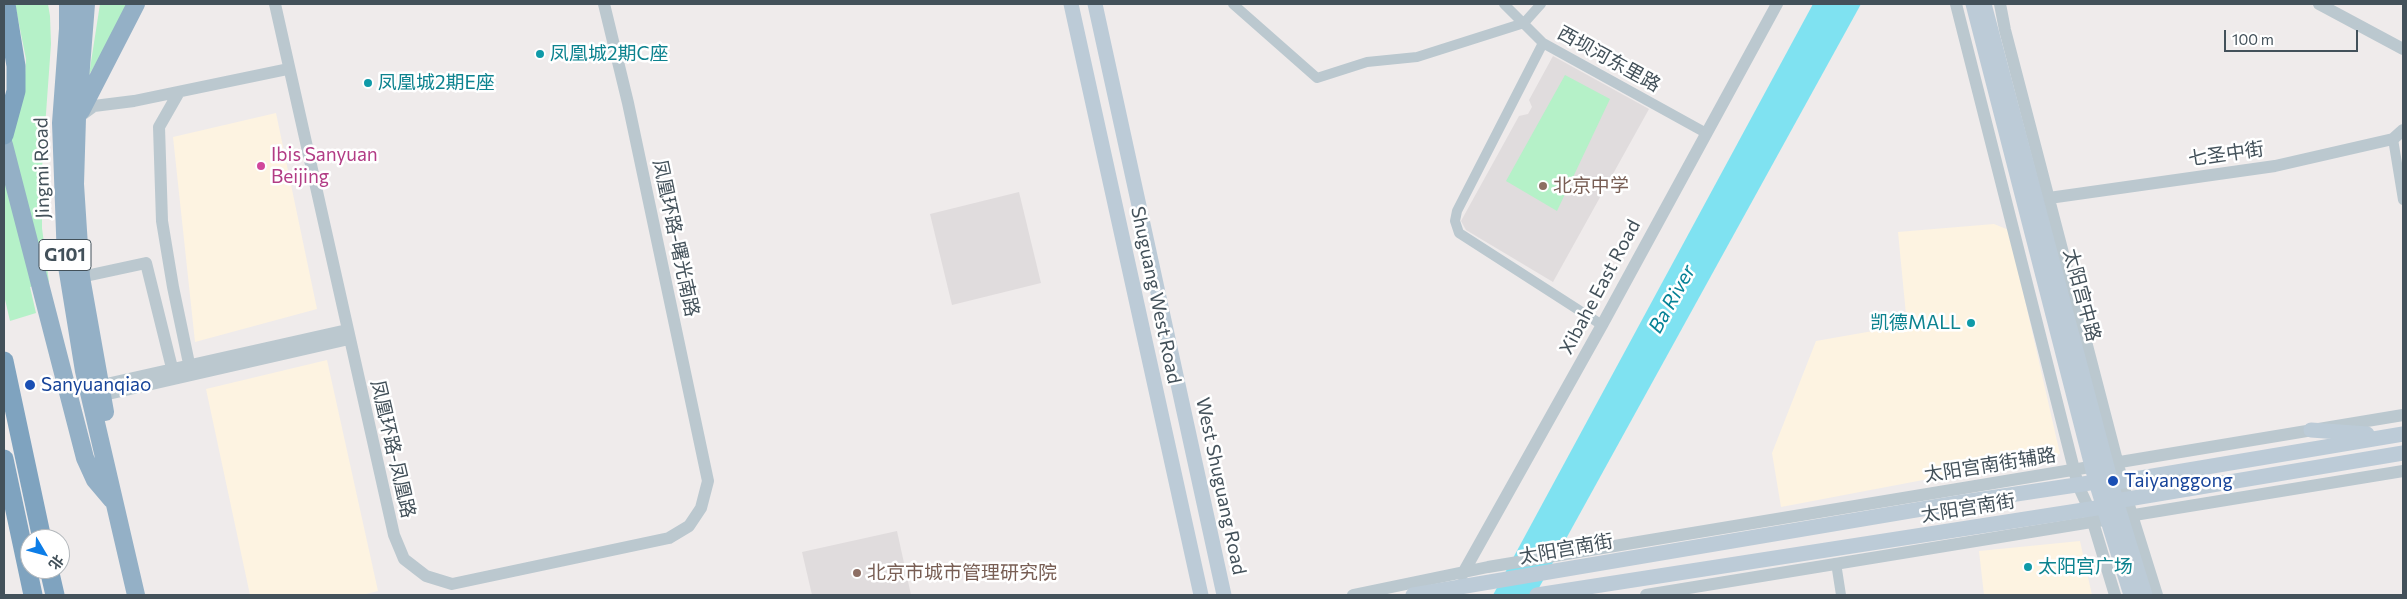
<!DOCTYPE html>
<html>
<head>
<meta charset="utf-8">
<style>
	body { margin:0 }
	#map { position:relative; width:2407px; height:599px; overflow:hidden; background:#efebeb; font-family:Commissioner,"Noto Sans SC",sans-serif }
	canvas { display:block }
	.frame { position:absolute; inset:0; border:5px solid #43515a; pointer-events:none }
	.north { position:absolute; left:20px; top:529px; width:50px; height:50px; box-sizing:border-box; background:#fff; border:1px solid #b4b9bd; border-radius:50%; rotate:127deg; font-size:14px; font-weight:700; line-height:20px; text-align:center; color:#43515a }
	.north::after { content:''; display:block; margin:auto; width:18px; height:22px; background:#0d7de7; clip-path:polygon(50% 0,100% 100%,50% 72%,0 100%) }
	.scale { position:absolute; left:2224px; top:30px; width:134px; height:22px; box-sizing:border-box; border:2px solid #43515a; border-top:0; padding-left:6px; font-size:15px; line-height:18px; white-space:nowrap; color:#43515a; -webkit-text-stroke:4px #fff; paint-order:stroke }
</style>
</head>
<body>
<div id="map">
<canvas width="2407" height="599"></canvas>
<div class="frame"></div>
<div class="north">北</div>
<div class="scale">100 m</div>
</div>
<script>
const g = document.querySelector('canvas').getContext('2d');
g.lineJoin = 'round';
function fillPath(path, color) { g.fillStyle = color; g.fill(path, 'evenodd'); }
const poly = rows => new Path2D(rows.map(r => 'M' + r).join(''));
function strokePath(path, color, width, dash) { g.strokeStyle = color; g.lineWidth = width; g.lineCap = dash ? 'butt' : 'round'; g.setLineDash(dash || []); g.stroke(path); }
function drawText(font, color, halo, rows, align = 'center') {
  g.font = font + ' Commissioner,"Noto Sans SC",sans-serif'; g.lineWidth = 5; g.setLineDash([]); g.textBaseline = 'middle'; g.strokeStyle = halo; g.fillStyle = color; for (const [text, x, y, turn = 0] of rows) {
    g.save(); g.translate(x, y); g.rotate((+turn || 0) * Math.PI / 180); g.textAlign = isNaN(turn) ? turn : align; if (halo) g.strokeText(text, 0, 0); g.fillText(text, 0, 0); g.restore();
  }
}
fillPath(poly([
	[276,113,317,309,195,342,173,137],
	[1994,224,2009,230,2060,454,1781,507,1772,453,1816,341,1907,325,1898,232],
	[327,360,378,591,362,595,250,595,206,389],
	[2080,541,2092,595,1984,595,1979,551]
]), '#fdf3e1');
fillPath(poly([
	[1553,56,1649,109,1553,282,1466,230,1461,221,1519,116,1528,114,1532,107,1529,100],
	[1019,192,1041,283,952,305,930,214],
	[897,531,911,595,812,595,802,552]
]), '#e0dcdd');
fillPath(poly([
	[15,4,48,4,50,16,51,44,42,169,42,228,49,282,30,287,36,313,10,321,4,295,4,162,24,91,26,59],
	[100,4,130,4,89,75],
	[1565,75,1610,99,1557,211,1506,181]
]), '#b5f1c8');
fillPath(poly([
	[1813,4,1861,4,1535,595,1493,595]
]), '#7fe2f1');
strokePath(poly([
	[1233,4,1317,78,1367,62,1417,57,1524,23,1541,4],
	[1504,4,1543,43,1706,133],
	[1543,43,1457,211,1455,221,1459,233,1602,325],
	[2393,139,2403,200],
	[1836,563,1841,595]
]), '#bbc8cf', 10);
strokePath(poly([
	[275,4,394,535,404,559,426,576,452,584,669,538,689,526,701,508,708,481,628,103,604,4],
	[1956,4,2078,485,2089,509,2115,595],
	[2000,4,2005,30,2127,499,2157,595],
	[2319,4,2403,49],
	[179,92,159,127,162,221,173,287,191,373],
	[79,117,94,106,134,101,288,69],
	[2049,198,2275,166,2393,139,2403,130],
	[81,277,146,263,174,376],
	[93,387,347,330],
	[95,397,349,339],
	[1462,575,1602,325,1777,4],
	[1353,595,1488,567,2403,415],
	[1646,595,2403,471]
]), '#bbc8cf', 12);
strokePath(poly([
	[1071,4,1201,595],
	[1095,4,1224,595],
	[1973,4,2096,482,2131,595],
	[1984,4,2116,501,2145,595],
	[2311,430,2367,434],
	[1413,595,1963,502,2096,482,2111,483,2403,434],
	[1537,595,2103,507,2116,501,2403,453]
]), '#bccbd7', 15);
strokePath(poly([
	[68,4,68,29,61,123,66,260,84,371,136,595],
	[86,4,77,118,75,184,81,277,105,412],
	[81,111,136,4],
	[4,145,85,458,95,480,112,500]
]), '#94b0c6', 18);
strokePath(poly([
	[4,135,16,91,16,66,6,4],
	[4,361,42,539],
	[4,459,33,595],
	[49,569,55,595]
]), '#7fa3bf', 19);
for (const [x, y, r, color] of [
	[540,54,5,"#0f9aa8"],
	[368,83,5,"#0f9aa8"],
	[261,166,5,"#d1479c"],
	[1543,186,5,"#8d6e63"],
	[1971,323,5,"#0f9aa8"],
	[30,385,6,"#1a4fb4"],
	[2113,481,6,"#1a4fb4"],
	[2028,567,5,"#0f9aa8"],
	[857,573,5,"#8d6e63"]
]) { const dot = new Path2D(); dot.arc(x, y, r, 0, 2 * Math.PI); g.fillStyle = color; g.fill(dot); strokePath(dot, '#fff', 2); }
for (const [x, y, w] of [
	[65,255,52]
]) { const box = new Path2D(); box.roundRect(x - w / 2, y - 15.5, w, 31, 4); g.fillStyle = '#fff'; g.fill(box); strokePath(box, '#43515a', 1); }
drawText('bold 18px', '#43515a', null, [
	["G101",65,255]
]);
drawText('19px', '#0d838f', '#fff', [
	["凤凰城2期C座",550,54],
	["凤凰城2期E座",378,83],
	["凯德MALL",1961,323,"right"],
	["太阳宫广场",2038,567]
], 'left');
drawText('19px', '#43515a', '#fff', [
	["西坝河东里路",1609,59,29],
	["七圣中街",2226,154,-8],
	["Jingmi Road",42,168,-91],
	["凤凰环路-曙光南路",676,238,78],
	["Xibahe East Road",1600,287,-62],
	["Shuguang West Road",1156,295,78],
	["太阳宫中路",2082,295,75],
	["凤凰环路-凤凰路",393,449,77],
	["太阳宫南街辅路",1990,465,-9],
	["West Shuguang Road",1221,486,78],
	["太阳宫南街",1968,508,-9],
	["太阳宫南街",1566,549,-10]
]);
drawText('19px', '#b23c85', '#fff', [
	["Ibis Sanyuan",271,155],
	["Beijing",271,177]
], 'left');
drawText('19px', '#785e54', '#fff', [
	["北京中学",1553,186],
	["北京市城市管理研究院",867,573]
], 'left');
drawText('19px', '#164399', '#fff', [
	["Sanyuanqiao",41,385],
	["Taiyanggong",2124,481]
], 'left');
drawText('italic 20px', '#058296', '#fff', [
	["Ba River",1672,299,-61]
]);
</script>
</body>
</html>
